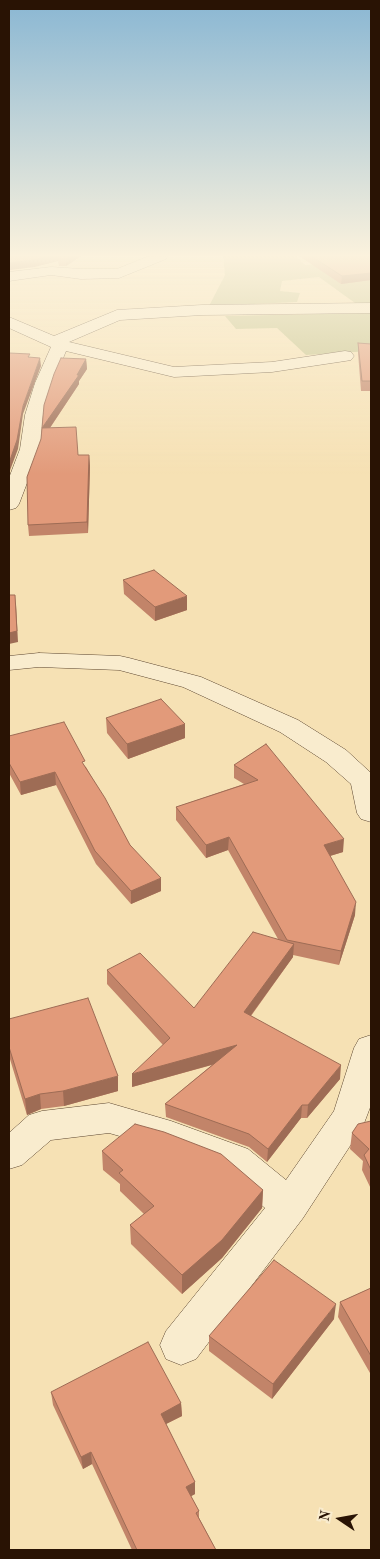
<!DOCTYPE html>
<html>
<head>
<meta charset="utf-8">
<style>
	body { margin:0 }
	#map { position:relative; width:380px; height:1559px; overflow:hidden; background:#f6e1b4; font-family:"Old Standard TT",serif }
	canvas { display:block }
	.frame { position:absolute; inset:0; border:10px solid #291304; pointer-events:none }
	.north { position:absolute; left:315px; top:1494px; width:50px; height:50px; -webkit-text-stroke:4px #f9ecce; paint-order:stroke; rotate:282deg; font-size:14px; font-weight:700; line-height:20px; text-align:center; color:#291304 }
	.north::after { content:''; display:block; margin:auto; width:18px; height:22px; background:#291304; clip-path:polygon(50% 0,100% 100%,50% 72%,0 100%) }
</style>
</head>
<body>
<div id="map">
<canvas width="380" height="1559"></canvas>
<div class="frame"></div>
<div class="north">N</div>
</div>
<script>
const g = document.querySelector('canvas').getContext('2d');
g.lineJoin = 'round';
function fillPath(path, color) { g.fillStyle = color; g.fill(path, 'evenodd'); }
const poly = rows => new Path2D(rows.map(r => 'M' + r).join(''));
function strokePath(path, color, width, dash) { g.strokeStyle = color; g.lineWidth = width; g.lineCap = dash ? 'butt' : 'round'; g.setLineDash(dash || []); g.stroke(path); }
fillPath(poly([
	[223,256,296,256,305,265,357,260,371,269,371,304,355,303,319,277,282,281,280,291,300,293,297,302,209,306,225,275],
	[371,313,371,351,306,355,277,328,236,329,225,316]
]), '#c2c189');
const street = poly([
	[149,256,168,256,166,259,119,278,81,279,51,275,9,281,9,272,51,267,81,269,117,269,149,256],
	[371,303,371,313,202,315,120,320,69,342,174,367,272,362,345,351,351,352,354,356,351,360,345,361,272,372,174,377,66,351,53,383,43,415,40,449,19,504,16,508,9,510,9,478,20,449,25,415,35,383,51,347,9,328,9,317,54,336,117,310,202,305,371,303],
	[39,653,120,656,129,658,201,677,298,720,346,750,371,773,371,822,361,819,357,813,351,784,326,762,280,732,183,687,119,670,39,667,9,670,9,656,39,653],
	[371,1035,371,1105,363,1126,303,1218,196,1359,181,1365,166,1359,160,1345,166,1331,265,1208,222,1171,165,1149,109,1133,51,1140,22,1165,9,1169,9,1133,29,1115,42,1111,109,1103,171,1121,248,1149,286,1180,334,1111,354,1048,359,1039,371,1035]
]);
strokePath(street, '#5c4630', 1);
fillPath(street, '#f9ecce');
fillPath(poly([
	[9,256,81,256,66,266,59,266,58,261,34,267,9,270],
	[299,256,371,256,371,280,341,284],
	[358,343,371,344,371,391,361,391,358,353],
	[86,359,87,369,79,381,79,384,50,428,78,455,89,455,90,466,88,533,29,536,28,525,41,439],
	[123,580,187,610,155,621,124,594],
	[106,718,185,724,185,738,128,759,107,733],
	[9,736,86,767,130,845,161,891,131,904,96,864,56,785,21,795,9,773],
	[266,744,343,852,330,856,355,915,339,965,293,955,293,957,251,1016,340,1079,307,1118,301,1118,267,1162,249,1147,166,1117,165,1104,212,1065,132,1087,163,1045,107,984,107,970,194,1008,278,939,228,850,206,858,176,820,176,807,244,784,234,778,234,765],
	[9,1019,118,1091,64,1106,41,1109,27,1115,9,1056],
	[371,1121,371,1189,362,1170,363,1161,350,1149,352,1133],
	[102,1151,263,1190,262,1208,222,1258,182,1294,131,1244,130,1225,144,1214,120,1191,120,1184,103,1170],
	[371,1288,371,1372,370,1373,338,1317,340,1302],
	[334,1319,272,1399,209,1351,209,1336],
	[51,1392,181,1403,182,1416,166,1424,195,1482,195,1494,191,1496,199,1511,199,1518,216,1550,132,1550,92,1464,83,1469,53,1405]
]), '#c28469');
fillPath(poly([
	[52,256,58,256,58,261,34,267,9,270,9,263],
	[71,256,81,256,66,266,66,259],
	[371,273,371,280,341,284,342,276],
	[40,358,41,366,23,414,18,449,9,473,9,463,23,406],
	[86,359,87,369,79,381,79,384,43,438,42,428],
	[89,455,90,466,88,533,87,522],
	[187,596,187,610,155,621,155,607],
	[16,605,18,642,9,644,9,633],
	[185,724,185,738,128,759,127,744],
	[55,772,56,785,21,795,20,782],
	[229,837,228,850,206,858,206,845],
	[344,839,343,852,323,858,324,845],
	[161,878,161,891,131,904,131,891],
	[356,902,355,915,339,965,341,951],
	[294,944,293,957,243,1026,244,1012],
	[237,1045,236,1058,132,1087,132,1074],
	[341,1065,340,1079,307,1118,308,1105],
	[118,1076,118,1091,64,1106,63,1091],
	[40,1094,41,1109,27,1115,25,1099],
	[302,1105,301,1118,267,1162,268,1149],
	[263,1190,262,1208,222,1258,182,1294,182,1275],
	[336,1304,334,1319,272,1399,273,1384],
	[181,1403,182,1416,162,1426,161,1414],
	[91,1452,92,1464,83,1469,81,1457],
	[195,1482,195,1494,186,1499,186,1487]
]), '#9e6c55');
const building = poly([
	[9,256,52,256,33,260,9,263,9,256],
	[58,256,71,256,66,259,59,259,58,256],
	[311,256,371,256,371,273,342,276,311,256],
	[358,343,371,344,371,381,362,381,358,343],
	[9,353,30,354,28,357,40,358,23,406,17,440,9,463,9,353],
	[61,358,86,359,77,375,79,375,42,428,76,427,78,455,89,455,87,522,28,525,27,477,41,439,44,405,54,374,61,358],
	[154,570,187,596,155,607,123,580,154,570],
	[9,595,15,595,17,631,9,633,9,595],
	[161,699,185,724,127,744,106,718,161,699],
	[64,722,85,761,82,762,105,798,130,845,161,878,131,891,95,851,55,772,20,782,9,763,9,736,64,722],
	[266,744,344,839,324,845,356,902,341,951,287,940,229,837,206,845,176,807,258,780,234,765,266,744],
	[253,932,294,944,244,1012,341,1065,308,1105,302,1105,268,1149,249,1134,165,1104,237,1045,132,1074,170,1038,107,970,140,953,194,1008,253,932],
	[88,998,118,1076,63,1091,40,1094,25,1099,9,1047,9,1019,88,998],
	[371,1121,371,1170,364,1155,369,1149,352,1133,358,1124,371,1121],
	[135,1124,164,1132,221,1154,263,1190,222,1240,182,1275,130,1225,154,1206,119,1173,123,1170,102,1151,135,1124],
	[274,1260,336,1304,273,1384,209,1336,274,1260],
	[371,1288,371,1356,340,1302,371,1288],
	[148,1342,181,1403,161,1414,195,1482,186,1487,199,1511,196,1513,216,1550,137,1550,91,1452,81,1457,51,1392,148,1342]
]);
fillPath(building, '#e29a7a');
strokePath(building, '#9e6c55', 1);
const sky = g.createLinearGradient(0, 0, 0, 474);
sky.addColorStop(0, '#8ab7d3');
sky.addColorStop(0.54, '#fbf2dd');
sky.addColorStop(1, '#fbf2dd00');
g.fillStyle = sky;
g.fillRect(0, 0, 380, 474);
</script>
</body>
</html>
